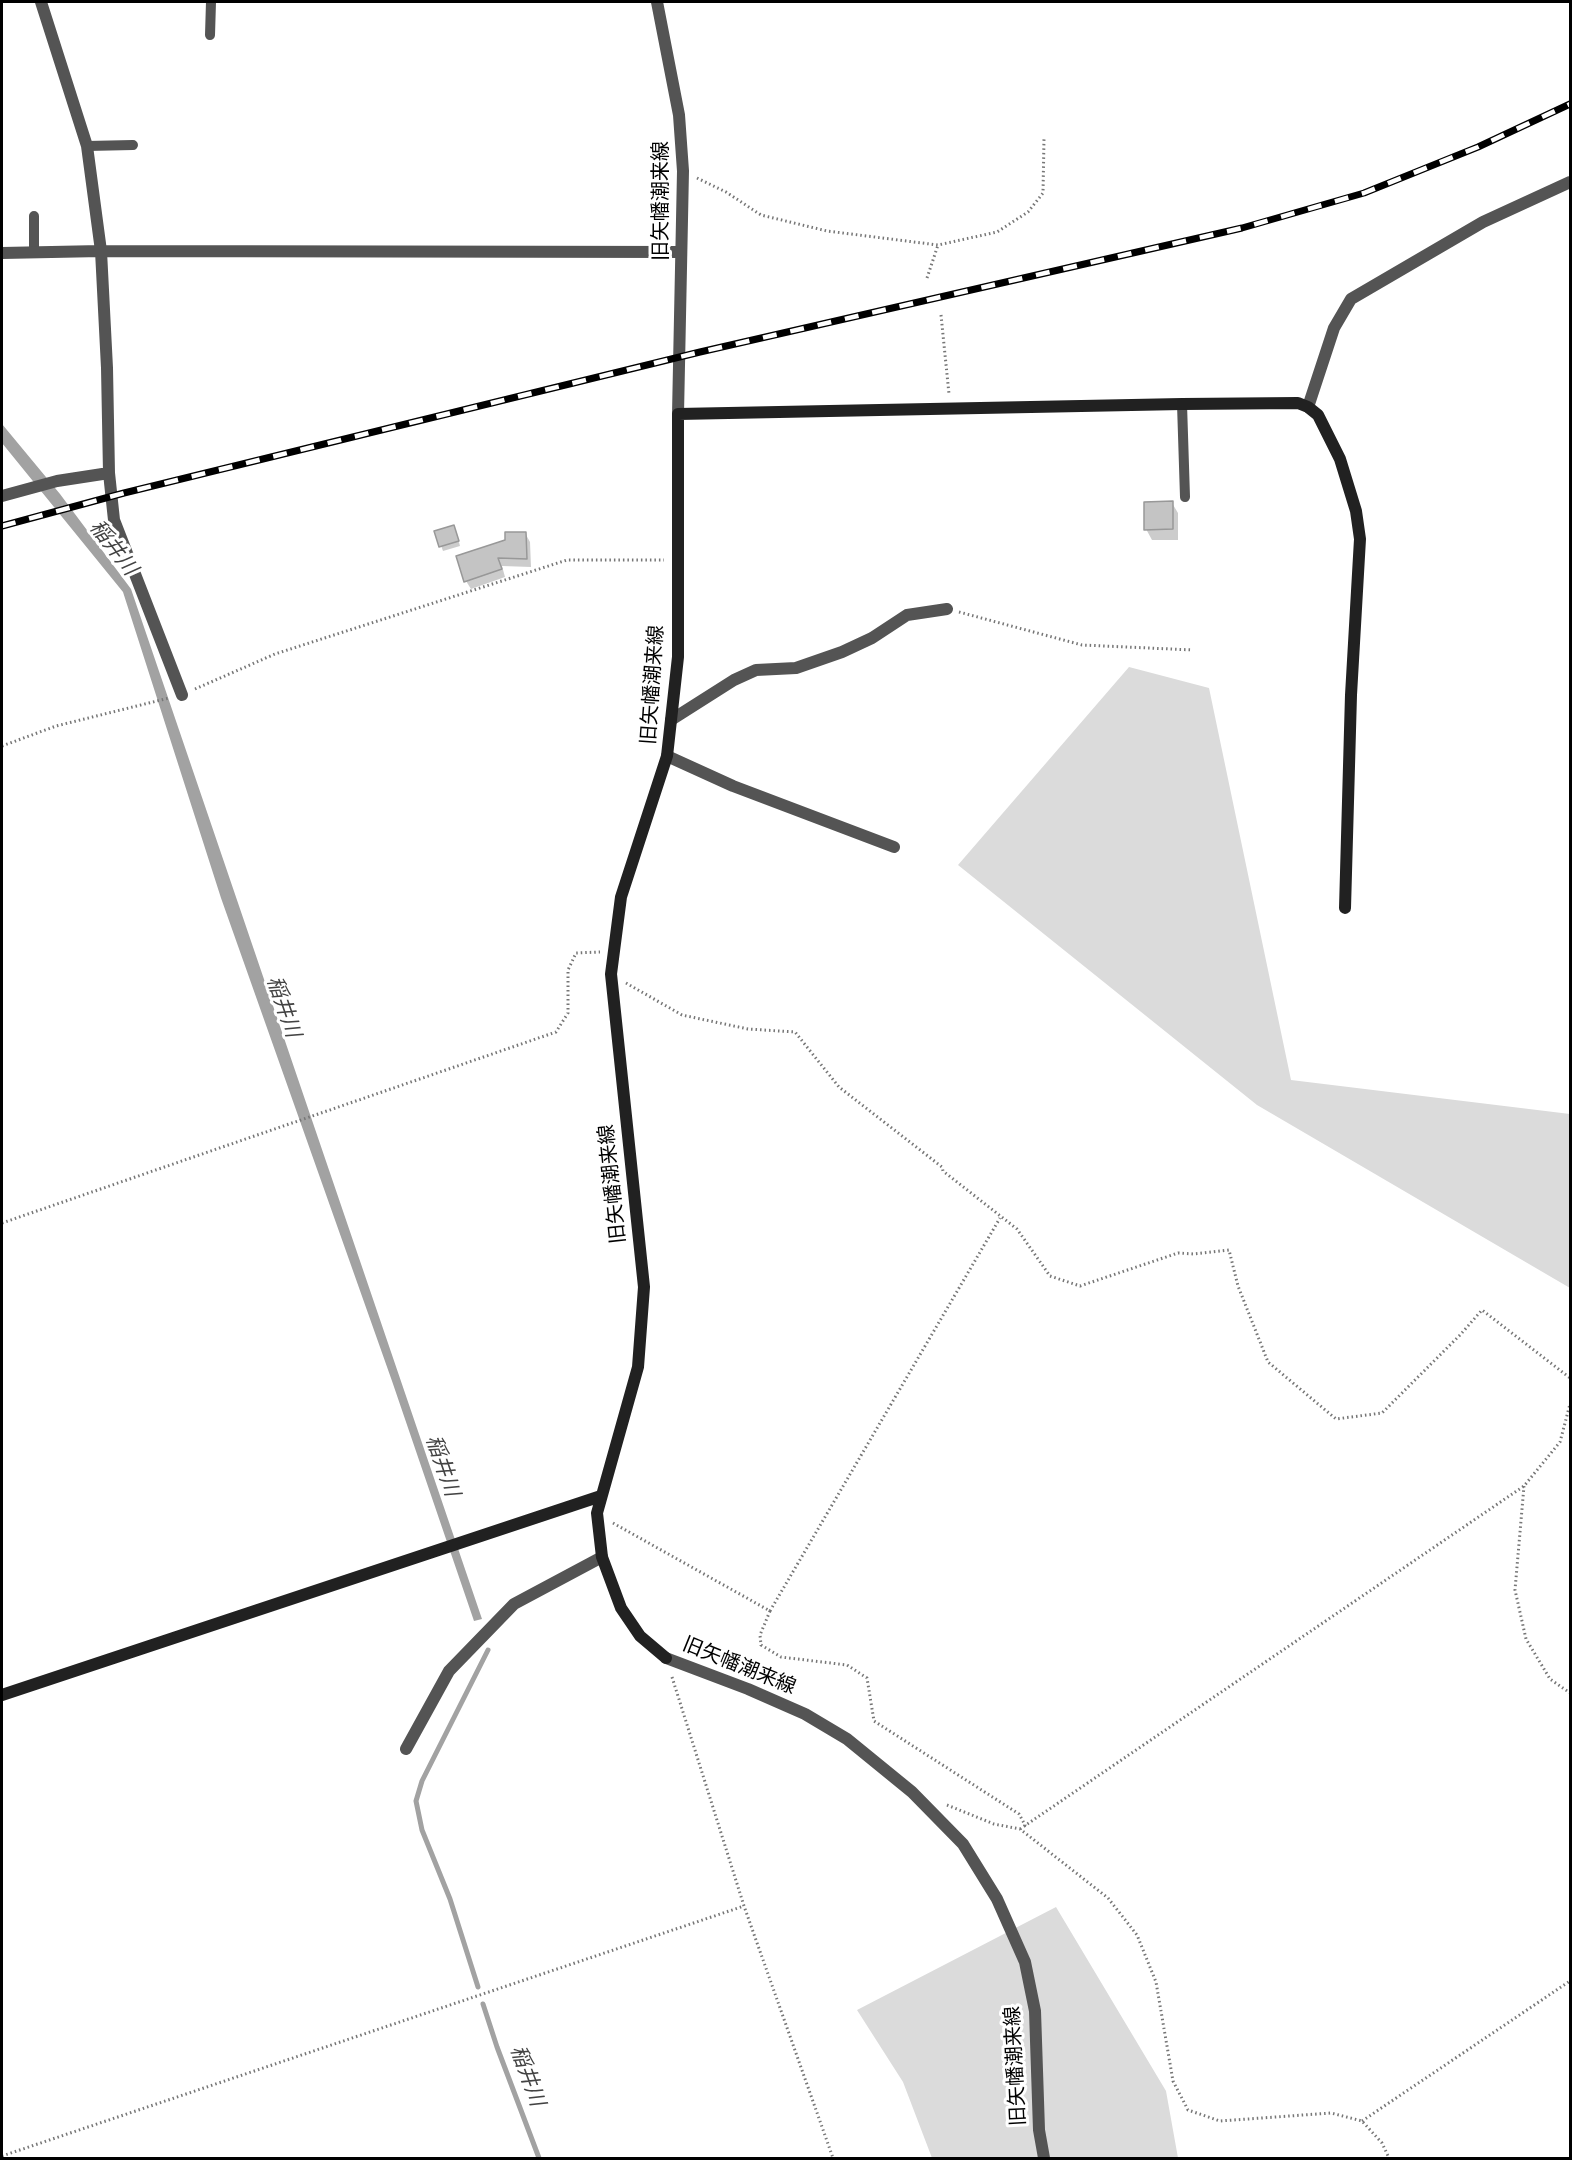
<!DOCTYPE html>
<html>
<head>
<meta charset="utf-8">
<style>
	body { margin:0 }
	#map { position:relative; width:1572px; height:2160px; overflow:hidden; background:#fff; font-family:"Fira Sans",sans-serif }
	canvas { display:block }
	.frame { position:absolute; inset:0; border:3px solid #000; pointer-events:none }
</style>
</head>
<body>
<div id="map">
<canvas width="1572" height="2160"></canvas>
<div class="frame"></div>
</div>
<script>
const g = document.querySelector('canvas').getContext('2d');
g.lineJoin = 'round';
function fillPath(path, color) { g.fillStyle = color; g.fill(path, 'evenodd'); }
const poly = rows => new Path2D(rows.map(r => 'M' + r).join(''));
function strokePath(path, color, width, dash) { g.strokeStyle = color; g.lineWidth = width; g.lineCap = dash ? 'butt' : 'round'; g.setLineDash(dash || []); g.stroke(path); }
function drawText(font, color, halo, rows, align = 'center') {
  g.font = font + ' "Fira Sans","Noto Sans JP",sans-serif'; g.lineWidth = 6; g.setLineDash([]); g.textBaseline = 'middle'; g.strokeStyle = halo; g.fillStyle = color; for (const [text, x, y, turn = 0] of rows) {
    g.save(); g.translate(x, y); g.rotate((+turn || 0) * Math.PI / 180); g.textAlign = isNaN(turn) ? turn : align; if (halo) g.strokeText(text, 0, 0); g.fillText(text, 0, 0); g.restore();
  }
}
fillPath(poly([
	[1129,667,1209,688,1291,1080,1570,1114,1570,1288,1257,1105,958,865],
	[1056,1907,1166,2091,1178,2158,932,2158,903,2082,857,2010]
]), '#dbdbdb');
fillPath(poly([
	[2,424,60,494,131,589,482,1619,474,1621,392,1381,221,898,123,592,2,443]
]), '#a2a2a2');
fillPath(poly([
	[1172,503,1178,513,1178,540,1152,540,1146,529],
	[456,531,460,546,443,551,436,532],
	[525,533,530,542,531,567,502,566,505,577,471,589,466,581]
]), '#0003');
strokePath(poly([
	[478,1987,450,1899,422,1830,416,1801,422,1781,488,1650],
	[483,2004,497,2047,539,2158]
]), '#a2a2a2', 5);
const building = poly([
	[1173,501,1173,529,1144,530,1144,502,1173,501],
	[454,525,459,541,439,547,434,531,454,525],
	[505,532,526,532,527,559,498,558,502,569,464,582,456,556,505,540,505,532]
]);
fillPath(building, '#c4c4c4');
strokePath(building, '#989898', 1.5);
strokePath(poly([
	[697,178,726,192,761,215,827,231,938,245,997,232,1028,212,1043,193,1044,138],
	[927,278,938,245],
	[941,315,949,394],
	[959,612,1082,645,1193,650],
	[195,689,275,654,567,560,664,560],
	[2,746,56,726,169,698],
	[626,983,682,1015,748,1029,795,1032,839,1087,942,1167,943,1171,1017,1229,1050,1276,1080,1286,1178,1253,1194,1254,1229,1250,1238,1286,1268,1362,1336,1419,1382,1413,1460,1335,1482,1310,1570,1378],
	[2,1223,556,1032,568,1013,568,970,576,953,600,952],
	[1524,1486,1515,1590,1526,1639,1550,1679,1570,1693],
	[613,1523,770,1611,760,1635,761,1645,781,1657,847,1665,867,1678,874,1721,1019,1814,1025,1825,1024,1827],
	[770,1611,1000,1218],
	[672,1677,744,1906,833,2158],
	[947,1805,994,1824,1020,1829,1108,1898,1137,1935,1156,1982,1173,2081,1188,2110,1220,2121,1331,2113,1362,2121,1382,2143,1389,2158],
	[1020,1829,1524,1486,1560,1442,1570,1404],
	[1362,2121,1570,1981],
	[2,2156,744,1906]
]), '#767676', 3, [1.5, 3]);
strokePath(poly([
	[210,35,211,2],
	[87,146,133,145],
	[34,216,34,253],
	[1182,404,1185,497]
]), '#545454', 10);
strokePath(poly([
	[657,2,679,115,683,171,678,414],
	[2,253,101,251,681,252],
	[1308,407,1334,328,1351,299,1483,222,1570,182],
	[109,473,114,520,182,695],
	[2,496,57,481,109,473,107,368,101,251,87,146,41,2],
	[671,720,734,680,756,670,796,668,842,652,872,638,907,615,947,609],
	[667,756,733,786,894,847],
	[666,1658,748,1689,805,1714,847,1739,912,1792,963,1844,997,1899,1025,1962,1035,2011,1039,2130,1044,2158],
	[406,1749,449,1671,514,1604,602,1557]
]), '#545454', 12);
strokePath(poly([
	[666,1658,640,1636,621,1608,602,1557,597,1513,638,1367,644,1287,611,974,621,897,667,756,678,657,678,414,1182,404,1298,403,1308,407,1318,415,1340,459,1356,511,1360,539,1351,695,1345,908],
	[2,1695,601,1496]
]), '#212121', 12);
const rail = poly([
	[2,526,124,493,700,352,1242,228,1364,193,1478,147,1570,104]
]);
strokePath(rail, '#000', 7);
strokePath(rail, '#fff', 4.5, [14]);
drawText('20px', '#000', '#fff', [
	["旧矢幡潮来線",661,201,-90],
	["旧矢幡潮来線",653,685,-86],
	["旧矢幡潮来線",613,1184,-96],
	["旧矢幡潮来線",739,1666,22],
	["旧矢幡潮来線",1016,2066,-93]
]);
drawText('italic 21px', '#434343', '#fff', [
	["稲井川",113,548,52],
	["稲井川",283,1007,71],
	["稲井川",442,1466,71],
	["稲井川",527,2076,70]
]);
</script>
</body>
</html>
